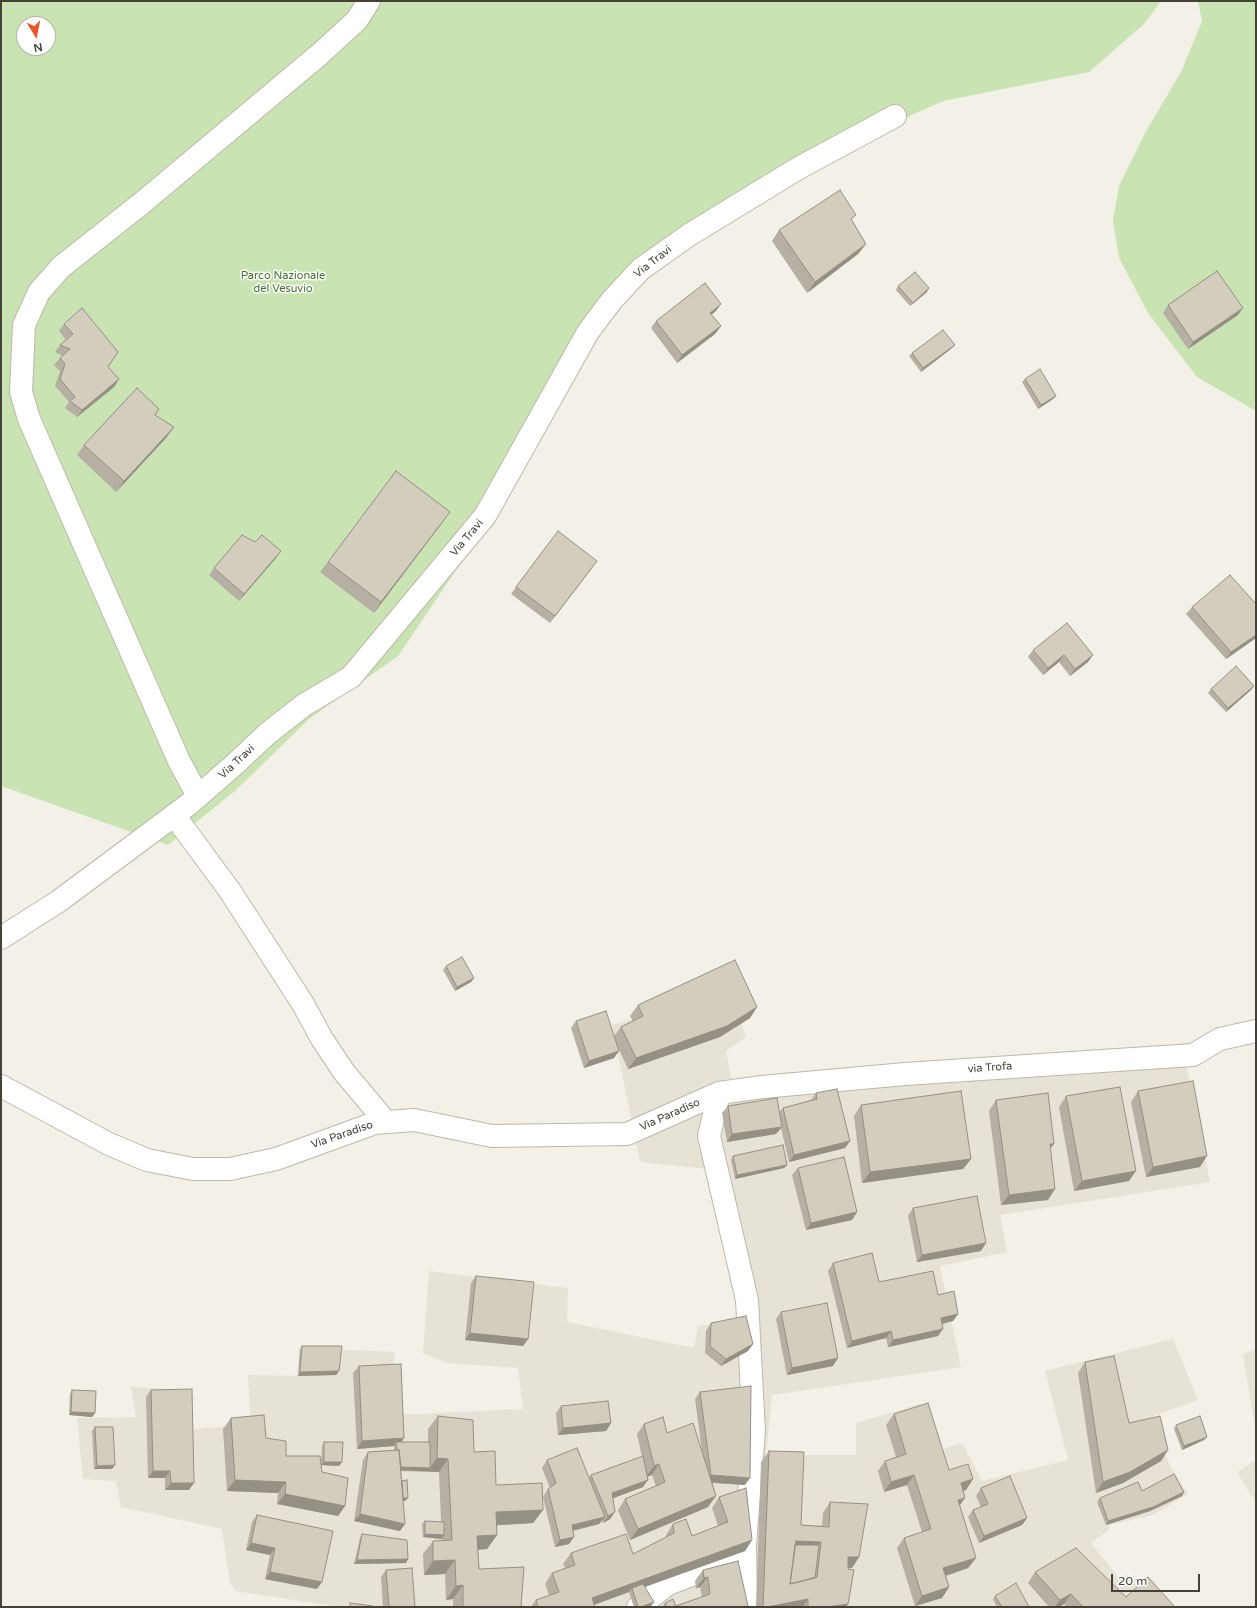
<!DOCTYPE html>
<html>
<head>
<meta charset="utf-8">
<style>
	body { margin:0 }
	#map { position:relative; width:1257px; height:1608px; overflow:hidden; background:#f2f0e7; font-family:"Varela Round",sans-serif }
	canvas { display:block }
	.frame { position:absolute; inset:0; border:2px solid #454136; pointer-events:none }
	.north { position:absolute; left:16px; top:16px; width:40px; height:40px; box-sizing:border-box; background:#fff; border:1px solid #b5b3af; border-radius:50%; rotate:170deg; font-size:11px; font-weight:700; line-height:16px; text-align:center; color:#454136 }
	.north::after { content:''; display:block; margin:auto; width:14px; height:18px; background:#ec5524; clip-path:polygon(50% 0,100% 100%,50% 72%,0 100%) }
	.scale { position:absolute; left:1111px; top:1574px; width:89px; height:18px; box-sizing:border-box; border:2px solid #454136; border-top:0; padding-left:5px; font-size:12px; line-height:14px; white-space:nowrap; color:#454136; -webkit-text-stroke:3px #fff; paint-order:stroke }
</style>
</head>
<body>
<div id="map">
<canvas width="1257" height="1608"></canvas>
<div class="frame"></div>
<div class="north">N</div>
<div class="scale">20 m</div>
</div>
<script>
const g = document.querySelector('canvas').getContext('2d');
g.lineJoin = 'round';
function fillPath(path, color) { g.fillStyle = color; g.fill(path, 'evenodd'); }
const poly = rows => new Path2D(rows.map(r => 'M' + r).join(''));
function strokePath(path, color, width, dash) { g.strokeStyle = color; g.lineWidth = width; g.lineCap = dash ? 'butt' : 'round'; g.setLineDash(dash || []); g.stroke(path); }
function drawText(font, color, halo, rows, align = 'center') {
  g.font = font + ' "Varela Round",sans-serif'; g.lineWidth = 3; g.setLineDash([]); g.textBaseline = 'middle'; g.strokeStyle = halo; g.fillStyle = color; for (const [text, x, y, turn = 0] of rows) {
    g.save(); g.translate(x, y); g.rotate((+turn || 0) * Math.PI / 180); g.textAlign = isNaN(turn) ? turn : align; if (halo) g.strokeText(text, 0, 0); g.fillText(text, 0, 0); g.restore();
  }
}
fillPath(poly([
	[731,993,746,1037,726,1051,734,1092,1185,1058,1210,1182,1000,1215,1007,1252,940,1266,961,1367,772,1395,766,1455,856,1455,856,1423,920,1404,937,1451,962,1443,982,1481,1068,1460,1045,1371,1173,1339,1198,1400,1150,1417,1153,1427,1170,1466,1188,1494,1153,1515,1109,1525,1109,1530,1091,1543,1123,1583,1132,1576,1162,1607,339,1607,236,1591,230,1583,222,1529,121,1507,116,1481,83,1479,77,1418,136,1417,131,1387,187,1390,193,1429,251,1425,248,1375,297,1376,299,1348,394,1352,396,1415,523,1409,518,1368,447,1363,423,1353,429,1271,568,1288,567,1322,694,1348,698,1326,739,1321,708,1169,640,1162,612,1025],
	[1256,1349,1256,1433,1243,1354],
	[1256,1460,1256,1503,1237,1472]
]), '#e6e2d5');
fillPath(poly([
	[1,1,1161,1,1145,23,1089,72,943,101,810,161,618,287,574,334,511,450,515,483,398,656,309,719,235,791,168,845,1,786],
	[24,24,48,24,48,48,24,48],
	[1198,1,1256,1,1256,411,1197,377,1148,313,1119,258,1113,220,1119,186,1145,133,1181,72,1202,21]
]), '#c9e4b2');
const street = poly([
	[198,796,179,761,29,419,21,392,24,325,39,292,61,267,142,203,320,54,357,20,369,1],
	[174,815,230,891,303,1004,322,1039,344,1072,386,1122],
	[1,938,59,901,188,805,234,765,267,734,304,705,351,677,485,516,588,332,612,300,641,269,689,235,797,169,895,116],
	[1,1086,109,1144,147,1160,193,1169,230,1169,276,1159,375,1123,414,1120,492,1136,627,1134,719,1093,762,1087,905,1074,1193,1055,1220,1039,1256,1031],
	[719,1093,709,1136,747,1300,754,1431,745,1545,746,1607],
	[638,1607,668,1584,708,1569,742,1563]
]);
strokePath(street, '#bdb8aa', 24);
strokePath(street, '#fff', 22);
fillPath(poly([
	[852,220,866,244,858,254,807,293,772,241,779,230],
	[898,286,927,292,910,306,896,290],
	[1168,305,1238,315,1188,349,1163,313],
	[716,311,711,315,721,326,715,334,677,363,651,328,656,321],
	[64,324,108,367,119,379,114,387,77,417,65,408,69,402,55,386,60,371,54,365,60,358,63,356,55,352,60,345,66,340,59,331],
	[952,348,921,372,909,356,912,353],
	[1025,379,1056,396,1053,399,1038,409,1022,382],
	[159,409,155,415,174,427,166,438,116,492,77,455,84,445],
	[442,523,374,613,320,572,328,562],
	[276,558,239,601,209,575,214,568],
	[592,568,550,623,511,594,516,587],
	[1256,604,1256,638,1226,659,1186,614,1192,607],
	[1033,650,1093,655,1088,662,1070,676,1059,662,1043,675,1028,657],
	[1254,686,1251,690,1226,712,1208,693,1211,689],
	[446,966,474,978,471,982,455,991,443,970],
	[638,1005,757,1007,750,1018,720,1037,628,1069,618,1047,614,1058,584,1068,571,1028,576,1021,614,1036,621,1027,633,1021,630,1016],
	[1138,1091,1200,1167,1146,1177,1131,1102],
	[816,1093,850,1141,845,1148,789,1162,781,1128,776,1134,727,1142,722,1113,728,1106,779,1113,783,1108,811,1100],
	[1066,1096,1129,1181,1074,1191,1059,1107],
	[996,1100,1050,1149,1048,1200,1001,1205,989,1111],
	[861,1105,971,1159,963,1169,862,1183,854,1116],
	[733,1156,787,1165,784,1168,735,1179,731,1160],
	[798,1168,857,1212,852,1220,806,1230,792,1175],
	[913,1208,981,1251,917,1262,908,1216],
	[833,1263,879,1282,938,1295,958,1314,953,1321,943,1324,938,1336,888,1347,886,1338,847,1348,828,1271],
	[476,1276,528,1339,523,1346,465,1340,471,1283],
	[781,1312,833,1366,787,1375,776,1319],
	[711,1323,753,1344,748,1351,721,1366,705,1353,706,1331],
	[302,1346,339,1371,336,1375,298,1376,300,1350],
	[1085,1362,1129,1423,1168,1450,1161,1461,1123,1483,1096,1493,1078,1373],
	[359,1366,401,1442,428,1442,428,1429,438,1416,474,1452,496,1485,543,1510,533,1523,496,1525,497,1535,487,1549,478,1550,479,1569,521,1607,453,1607,453,1599,446,1600,445,1574,424,1575,423,1554,433,1541,442,1540,442,1539,423,1537,422,1524,425,1521,441,1522,439,1472,401,1471,402,1481,405,1501,403,1501,400,1531,354,1521,363,1460,368,1452,394,1450,394,1446,357,1449,353,1373],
	[72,1390,95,1413,92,1417,69,1415,70,1394],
	[151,1390,189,1490,165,1490,165,1478,148,1478,146,1397],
	[700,1392,745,1485,712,1483,708,1507,630,1540,618,1510,625,1499,656,1486,652,1475,647,1477,643,1487,612,1498,610,1519,603,1523,602,1521,599,1524,573,1531,569,1544,555,1547,543,1497,548,1489,550,1488,542,1468,547,1460,589,1477,591,1475,642,1457,637,1434,644,1424,667,1433,702,1452,695,1399],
	[561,1406,611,1423,606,1431,558,1435,556,1413],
	[894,1414,949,1470,973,1479,966,1490,963,1491,959,1506,976,1558,968,1568,946,1576,949,1587,942,1598,915,1606,897,1548,904,1538,922,1532,907,1485,884,1492,878,1471,885,1461,896,1457,886,1425],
	[231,1418,266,1438,286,1456,321,1465,322,1446,324,1442,339,1466,321,1465,322,1472,345,1506,338,1516,277,1504,278,1493,227,1491,223,1429],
	[1176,1425,1204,1440,1182,1450,1174,1429],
	[95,1427,112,1469,94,1469,92,1431],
	[769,1451,801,1525,822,1526,823,1513,830,1502,859,1557,852,1568,848,1568,848,1604,846,1607,756,1607,761,1462],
	[981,1488,1027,1518,1022,1525,979,1543,968,1517,973,1510,981,1507,976,1496],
	[1182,1496,1150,1511,1106,1525,1097,1502,1100,1498],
	[719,1497,752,1540,745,1551,645,1587,651,1606,649,1607,634,1607,629,1592,594,1605,549,1595,545,1584,552,1573,565,1568,563,1564,571,1553,633,1554,666,1538,666,1535,673,1524,692,1536,718,1526,712,1508],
	[257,1515,317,1589,265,1579,270,1555,246,1550,252,1522],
	[362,1534,406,1563,354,1564,360,1538],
	[386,1570,415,1607,383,1607,381,1577],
	[703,1570,747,1607,662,1607,665,1603,676,1606,702,1597,700,1587,696,1588,695,1581],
	[1035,1572,1126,1597,1175,1607,1066,1607,1064,1604,1059,1607,1049,1607,1028,1583],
	[995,1596,1029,1607,997,1607,993,1599],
	[536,1600,538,1607,531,1607]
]), '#b5b0a3');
fillPath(poly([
	[866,244,858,254,807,293,815,282],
	[929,288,927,292,910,306,913,303],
	[721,304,716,311,705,320,710,313],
	[1243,308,1238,315,1188,349,1193,342],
	[721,326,715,334,677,363,682,355],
	[955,345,952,348,921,372,923,368],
	[119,379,114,387,77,417,82,410],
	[1056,396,1053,399,1038,409,1041,405],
	[174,427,166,438,116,492,124,481],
	[450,512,442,523,374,613,381,602],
	[281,551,276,558,239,601,244,594],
	[597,561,592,568,550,623,555,616],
	[1256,635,1256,638,1226,659,1231,652],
	[1064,655,1059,662,1043,675,1048,668],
	[1093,655,1088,662,1070,676,1075,669],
	[1254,686,1251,690,1226,712,1228,708],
	[474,978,471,982,455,991,457,987],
	[757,1007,750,1018,720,1037,628,1069,636,1058],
	[619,1051,614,1058,584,1068,589,1061],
	[782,1127,776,1134,727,1142,732,1134],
	[850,1141,845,1148,789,1162,794,1155],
	[1050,1144,1054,1144,1046,1154],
	[1207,1156,1200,1167,1146,1177,1153,1167],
	[971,1159,963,1169,862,1183,870,1172],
	[787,1165,784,1168,735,1179,737,1175],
	[1136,1171,1129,1181,1074,1191,1082,1181],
	[1055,1189,1048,1200,1001,1205,1009,1195],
	[857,1212,852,1220,806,1230,811,1223],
	[986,1243,981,1251,917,1262,922,1255],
	[958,1314,953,1321,936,1325,941,1318],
	[943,1329,938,1336,888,1347,893,1340],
	[891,1331,886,1338,847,1348,852,1341],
	[470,1333,528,1339,523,1346,465,1340],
	[753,1344,748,1351,721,1366,726,1359],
	[838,1358,833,1366,787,1375,792,1368],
	[339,1371,336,1375,298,1376,300,1372],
	[71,1412,95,1413,92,1417,69,1415],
	[611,1423,606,1431,558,1435,563,1428],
	[1207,1437,1204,1440,1182,1450,1184,1446],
	[404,1438,399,1446,396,1442,394,1446,357,1449,362,1441],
	[1168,1450,1161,1461,1123,1483,1096,1493,1103,1482],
	[437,1458,448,1459,439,1472,395,1470,398,1467,430,1468],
	[324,1462,342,1462,339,1466,321,1465],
	[659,1464,652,1475,646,1477,654,1466],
	[115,1465,112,1469,94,1469,97,1466],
	[153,1471,170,1471,165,1478,148,1478],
	[711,1475,750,1478,745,1485,706,1482],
	[914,1475,907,1485,884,1492,891,1482],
	[973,1479,966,1490,953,1494,961,1483],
	[235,1480,286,1482,278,1493,227,1491],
	[648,1480,643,1487,606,1501,612,1493],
	[171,1483,194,1483,189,1490,165,1490],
	[1184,1492,1182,1496,1150,1511,1106,1525,1108,1521],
	[285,1494,345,1506,338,1516,277,1504],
	[716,1496,708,1507,630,1540,638,1529],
	[400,1497,408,1498,405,1501,398,1501],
	[965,1498,958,1508,958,1500],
	[543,1510,533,1523,486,1526,496,1512],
	[615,1512,610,1519,603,1523,608,1516],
	[360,1514,405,1524,400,1531,354,1521],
	[605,1517,599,1524,567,1532,572,1525],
	[1027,1518,1022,1525,979,1543,984,1536],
	[425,1534,444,1535,442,1539,423,1537],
	[497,1535,487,1549,468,1550,477,1536],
	[574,1537,569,1544,555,1547,560,1540],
	[752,1540,745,1551,633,1591,632,1588,629,1592,588,1607,592,1598],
	[796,1541,821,1542,814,1552,792,1552],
	[251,1543,275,1548,270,1555,246,1550],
	[848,1557,859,1557,852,1568,841,1567],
	[976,1558,968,1568,936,1579,943,1568],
	[408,1559,406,1563,354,1564,357,1560],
	[455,1560,445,1574,424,1575,433,1561],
	[270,1572,322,1582,317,1589,265,1579],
	[708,1577,700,1587,696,1588,704,1578],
	[463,1585,453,1599,446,1600,456,1586],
	[949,1587,942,1598,915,1606,922,1596],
	[1071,1594,1064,1604,1059,1607,1055,1607,1060,1600],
	[808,1599,803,1607,767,1607],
	[654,1602,651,1606,649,1607,641,1607],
	[848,1604,846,1607,827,1607]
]), '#949084');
const building = poly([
	[840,190,856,215,851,219,866,244,815,282,779,230,840,190],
	[1217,271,1243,308,1193,342,1168,305,1217,271],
	[915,272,929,288,913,303,898,286,915,272],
	[705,283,721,304,710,313,721,326,682,355,656,321,705,283],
	[82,308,118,352,108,367,119,379,82,410,70,401,75,397,60,379,65,364,60,358,70,349,60,345,73,334,64,324,82,308],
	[943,330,955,345,923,368,912,353,943,330],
	[1040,369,1056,396,1041,405,1025,379,1040,369],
	[137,388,159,409,155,415,174,427,124,481,84,445,137,388],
	[396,471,450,512,381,602,328,562,396,471],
	[558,531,597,561,555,616,516,587,558,531],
	[242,535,255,542,262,535,281,551,244,594,214,568,242,535],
	[1230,575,1256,604,1256,635,1231,652,1192,607,1230,575],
	[1067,623,1093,655,1075,669,1064,655,1048,668,1033,650,1067,623],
	[1236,666,1254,686,1228,708,1211,689,1236,666],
	[462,957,474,978,457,987,446,966,462,957],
	[735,960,757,1007,727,1026,636,1058,621,1027,643,1016,638,1005,735,960],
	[606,1011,619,1051,589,1061,576,1021,606,1011],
	[1193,1081,1207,1156,1153,1167,1138,1091,1193,1081],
	[1120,1087,1136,1171,1082,1181,1066,1096,1120,1087],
	[837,1089,850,1141,794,1155,783,1108,817,1099,816,1093,837,1089],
	[961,1091,971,1159,870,1172,861,1105,961,1091],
	[1048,1093,1054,1144,1050,1144,1055,1189,1009,1195,996,1100,1048,1093],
	[777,1098,782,1127,732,1134,728,1106,777,1098],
	[783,1145,787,1165,737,1175,733,1156,783,1145],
	[844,1157,857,1212,811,1223,798,1168,844,1157],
	[977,1196,986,1243,922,1255,913,1208,977,1196],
	[872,1253,879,1282,933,1271,938,1295,954,1291,958,1314,941,1318,943,1329,893,1340,891,1331,852,1341,833,1263,872,1253],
	[476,1276,534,1282,528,1339,470,1333,476,1276],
	[827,1303,838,1358,792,1368,781,1312,827,1303],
	[746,1316,753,1344,726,1359,710,1346,711,1323,746,1316],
	[302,1346,342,1346,339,1371,300,1372,302,1346],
	[1114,1356,1129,1423,1160,1416,1168,1450,1130,1472,1103,1482,1085,1362,1114,1356],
	[401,1364,404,1438,362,1441,359,1366,401,1364],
	[751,1386,750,1478,711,1475,700,1392,751,1386],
	[192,1389,194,1483,171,1483,170,1471,153,1471,151,1390,192,1389],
	[72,1390,96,1391,95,1413,71,1412,72,1390],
	[608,1401,611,1423,563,1428,561,1406,608,1401],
	[928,1403,949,1470,968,1464,973,1479,961,1483,965,1498,958,1500,976,1558,943,1568,949,1587,922,1596,904,1538,931,1529,914,1475,891,1482,885,1461,906,1454,894,1414,928,1403],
	[264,1415,266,1438,286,1441,286,1456,320,1456,322,1472,348,1478,345,1506,285,1494,286,1482,235,1480,231,1418,264,1415],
	[438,1416,473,1420,474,1452,495,1451,496,1485,542,1483,543,1510,496,1512,497,1535,477,1536,479,1569,524,1567,521,1607,463,1607,463,1585,456,1586,455,1560,433,1561,433,1541,452,1540,448,1459,437,1458,438,1416],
	[1200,1416,1207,1437,1184,1446,1176,1425,1200,1416],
	[663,1417,667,1433,693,1423,716,1496,638,1529,625,1499,665,1482,659,1464,654,1466,644,1424,663,1417],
	[95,1427,113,1427,115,1465,97,1466,95,1427],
	[324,1442,343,1442,342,1462,324,1462,324,1442],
	[396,1442,430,1442,430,1468,401,1467,399,1450,397,1450,396,1442],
	[577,1448,605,1517,572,1525,574,1537,560,1540,548,1489,556,1483,547,1460,577,1448],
	[399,1450,405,1524,360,1514,368,1452,399,1450],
	[769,1451,804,1452,801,1525,829,1527,830,1502,868,1504,859,1557,848,1557,848,1569,854,1570,848,1604,827,1607,808,1607,808,1599,767,1607,763,1607,769,1451],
	[796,1541,821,1542,817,1577,790,1584,796,1541],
	[643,1456,648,1480,612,1493,615,1512,608,1516,591,1475,643,1456],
	[1174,1474,1184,1492,1153,1507,1108,1521,1100,1498,1138,1482,1142,1491,1174,1474],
	[1010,1476,1027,1518,984,1536,973,1510,988,1504,981,1488,1010,1476],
	[407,1480,408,1498,403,1498,402,1481,407,1480],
	[746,1488,752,1540,592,1598,595,1607,538,1607,536,1600,559,1592,552,1573,575,1565,571,1553,626,1534,633,1554,674,1533,673,1524,686,1519,692,1536,728,1522,719,1497,746,1488],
	[257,1515,333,1531,322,1582,270,1572,275,1548,251,1543,257,1515],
	[425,1521,444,1522,444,1535,425,1534,425,1521],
	[362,1534,407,1540,408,1559,357,1560,362,1534],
	[795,1545,819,1545,815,1578,790,1584,795,1545],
	[1076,1548,1126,1597,1148,1577,1175,1607,1083,1607,1071,1594,1060,1600,1035,1572,1076,1548],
	[738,1561,748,1606,742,1607,667,1607,665,1603,673,1599,676,1606,710,1594,708,1577,704,1578,703,1570,738,1561],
	[412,1568,415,1607,389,1607,386,1570,412,1568],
	[1016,1583,1029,1607,1002,1607,995,1596,1016,1583],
	[643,1584,654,1602,641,1607,638,1607,632,1588,643,1584],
	[350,1603,373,1606,373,1607,350,1607,350,1603]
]);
fillPath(building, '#d3cdbd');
strokePath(building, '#949084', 1);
drawText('11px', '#454136', '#fff', [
	["Via Travi",653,262,-38],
	["Via Travi",467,538,-50],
	["Via Travi",237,762,-43],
	["via Trofa",990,1068,-4],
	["Via Paradiso",670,1115,-24],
	["Via Paradiso",342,1135,-19]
]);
drawText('11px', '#41732d', '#fff', [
	["Parco Nazionale",283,276],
	["del Vesuvio",283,289]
]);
</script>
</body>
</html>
